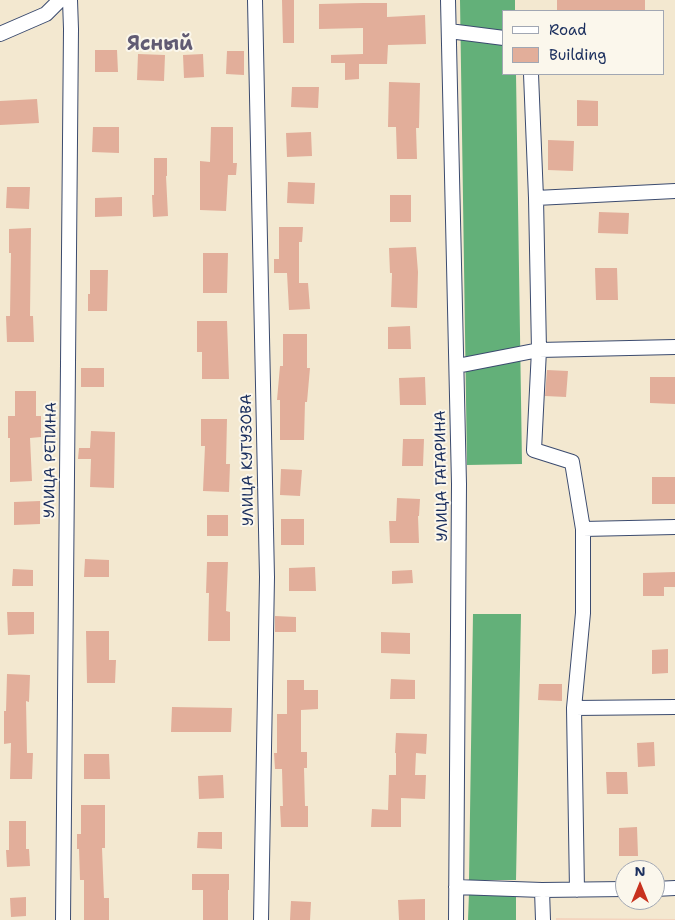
<!DOCTYPE html>
<html>
<head>
<meta charset="utf-8">
<style>
	body { margin:0 }
	#map { position:relative; width:675px; height:920px; overflow:hidden; background:#f3e8d0; font-family:"Shantell Sans",sans-serif }
	canvas { display:block }
	.legend { position:absolute; left:502px; top:10px; width:162px; height:65px; box-sizing:border-box; background:#fbf7ec; border:1px solid #a1a7b3; margin:0; padding:6px 9px; list-style:none; font-size:15px; color:#1b2f5e }
	.legend li { display:flex; align-items:center; gap:10px; height:25px }
	.legend b { width:25px; border:1px solid #a1a7b3 }
	.north { position:absolute; left:615px; top:860px; width:50px; height:50px; box-sizing:border-box; background:#fbf7ec; border:1px solid #a1a7b3; border-radius:50%; rotate:0deg; font-size:14px; font-weight:700; line-height:20px; text-align:center; color:#1b2f5e }
	.north::after { content:''; display:block; margin:auto; width:18px; height:22px; background:#c8321e; clip-path:polygon(50% 0,100% 100%,50% 72%,0 100%) }
</style>
</head>
<body>
<div id="map">
<canvas width="675" height="920"></canvas>
<ul class="legend">
<li><b style="height:6px;background:#fff"></b>Road</li>
<li><b style="height:14px;background:#e2ae9a"></b>Building</li>
</ul>
<div class="north">N</div>
</div>
<script>
const g = document.querySelector('canvas').getContext('2d');
g.lineJoin = 'round';
function fillPath(path, color) { g.fillStyle = color; g.fill(path, 'evenodd'); }
const poly = rows => new Path2D(rows.map(r => 'M' + r).join(''));
function strokePath(path, color, width, dash) { g.strokeStyle = color; g.lineWidth = width; g.lineCap = dash ? 'butt' : 'round'; g.setLineDash(dash || []); g.stroke(path); }
function drawText(font, color, halo, rows, align = 'center') {
  g.font = font + ' "Shantell Sans",sans-serif'; g.lineWidth = 4; g.setLineDash([]); g.textBaseline = 'middle'; g.strokeStyle = halo; g.fillStyle = color; for (const [text, x, y, turn = 0] of rows) {
    g.save(); g.translate(x, y); g.rotate((+turn || 0) * Math.PI / 180); g.textAlign = isNaN(turn) ? turn : align; if (halo) g.strokeText(text, 0, 0); g.fillText(text, 0, 0); g.restore();
  }
}
fillPath(poly([
	[556,918,675,919,675,920,556,920]
]), '#f3d4be');
fillPath(poly([
	[460,0,515,0,515,11,504,11,504,74,516,74,522,464,467,465],
	[473,614,521,614,516,880,469,880],
	[469,893,516,893,516,920,468,920]
]), '#63b079');
fillPath(poly([
	[282,0,294,0,294,43,283,43],
	[557,0,645,0,645,11,557,11],
	[363,3,387,3,387,17,425,15,426,44,388,45,387,64,359,64,359,79,345,80,345,63,331,63,331,55,363,54,363,28,319,29,319,4],
	[95,50,117,50,118,72,95,72],
	[227,51,244,51,244,75,226,74],
	[138,54,165,55,164,81,137,80],
	[203,54,204,77,184,78,183,55],
	[389,82,420,83,419,128,416,128,417,159,397,159,396,127,388,127],
	[292,87,319,87,318,108,291,107],
	[37,99,39,123,0,125,0,101],
	[577,100,598,101,598,126,577,126],
	[93,127,119,127,119,153,92,152],
	[211,127,233,127,233,163,237,163,236,175,228,175,226,211,200,210,200,161,210,162],
	[311,132,312,156,287,157,286,133],
	[548,140,574,141,573,171,548,170],
	[154,158,167,158,167,176,166,176,168,216,153,217,152,195,154,195],
	[288,182,315,183,314,204,287,203],
	[7,187,30,187,29,209,6,208],
	[390,195,411,195,411,222,390,222],
	[122,197,122,216,95,217,95,198],
	[599,212,629,213,628,234,598,233],
	[279,227,303,227,302,242,299,242,299,283,308,283,310,309,289,310,287,273,274,273,274,259,279,259],
	[31,228,30,316,33,316,34,342,7,342,6,316,10,316,11,253,9,253,9,229],
	[416,247,418,272,417,308,391,307,392,273,390,273,389,248],
	[203,253,228,253,227,293,203,293],
	[595,268,617,268,618,300,596,300],
	[90,270,108,270,107,311,88,311,88,294,90,294],
	[197,321,227,321,229,379,202,379,202,352,197,352],
	[410,326,411,349,388,349,388,327],
	[283,334,307,334,307,368,310,368,307,402,305,402,304,440,280,440,280,400,277,400,280,366,283,366],
	[81,368,104,368,104,387,81,387],
	[547,370,568,371,566,397,545,396],
	[425,377,426,405,400,405,399,378],
	[650,377,675,377,675,404,650,403],
	[15,391,36,391,36,416,41,416,41,437,30,438,32,481,10,482,10,438,8,438,8,416,15,416],
	[201,419,227,419,226,464,230,464,229,492,203,491,205,446,201,446],
	[91,431,115,432,114,488,90,487,91,459,78,459,79,448,90,448],
	[403,439,424,439,423,466,402,466],
	[281,469,302,470,300,496,280,495],
	[652,477,675,477,675,504,652,504],
	[397,498,420,499,419,516,418,516,419,543,390,543,389,521,396,521],
	[40,501,40,524,14,525,14,502],
	[207,515,228,515,228,536,207,536],
	[281,519,304,519,304,545,281,545],
	[85,559,109,560,109,577,84,577],
	[207,562,228,562,226,611,230,612,230,641,208,641,209,593,206,593],
	[315,567,316,591,289,591,289,568],
	[13,569,33,570,33,586,12,586],
	[412,570,413,583,392,584,392,571],
	[675,572,675,587,664,587,664,596,643,596,643,573],
	[7,612,34,612,34,634,8,635],
	[275,616,296,617,296,632,275,632],
	[86,631,109,631,109,660,116,660,115,683,87,683],
	[381,632,410,633,410,654,381,653],
	[668,649,668,673,652,674,652,650],
	[7,674,30,675,29,702,26,701,27,753,33,753,32,779,10,779,11,743,4,744,4,711,6,711],
	[391,679,415,680,415,699,390,699],
	[287,680,304,680,304,690,318,690,318,709,301,710,301,752,307,752,307,768,304,768,305,806,308,806,308,827,281,827,280,806,283,806,282,769,275,769,274,753,277,753,277,714,287,714],
	[539,684,562,684,562,701,538,700],
	[172,707,232,708,231,732,171,732],
	[396,733,427,734,426,754,416,753,415,775,426,775,425,799,401,798,401,827,371,827,372,809,388,810,389,775,396,775,396,753,395,753],
	[654,742,655,766,638,767,637,743],
	[84,754,109,754,110,779,84,779],
	[606,772,627,772,628,794,607,794],
	[223,775,224,798,199,799,198,776],
	[81,805,105,805,105,848,102,848,104,898,109,898,109,920,84,920,84,880,80,880,79,849,77,849,77,834,81,834],
	[9,821,26,821,26,849,29,849,30,866,7,867,6,850,9,850],
	[637,827,638,856,619,856,619,828],
	[198,832,222,832,222,849,197,848],
	[192,874,229,874,229,890,228,890,228,920,203,920,203,890,192,890],
	[26,897,26,916,11,917,10,898],
	[425,899,425,920,399,920,398,900],
	[291,901,311,902,310,920,290,920]
]), '#e2ae9a');
const minor = poly([
	[255,0,267,577,261,920],
	[448,0,459,484,456,920],
	[449,31,504,38],
	[0,34,46,14,60,0],
	[531,74,536,198,539,350,534,450,572,462,583,529,583,613,574,708,577,890],
	[536,198,675,191],
	[457,366,539,350,675,347],
	[583,529,675,527],
	[574,708,675,707],
	[456,887,542,890,625,889],
	[655,889,675,888],
	[542,890,543,920],
	[63,920,71,29,70,0]
]);
strokePath(minor, '#3b4b6f', 16);
strokePath(minor, '#fff', 14);
drawText('15px', '#1b2f5e', '#fbf7ec', [
	["УЛИЦА РЕПИНА",51,460,-89],
	["УЛИЦА КУТУЗОВА",248,460,-91],
	["УЛИЦА ГАГАРИНА",442,476,-91]
]);
drawText('bold 20px', '#615b73', '#fbf7ec', [
	["Ясный",160,45]
]);
</script>
</body>
</html>
